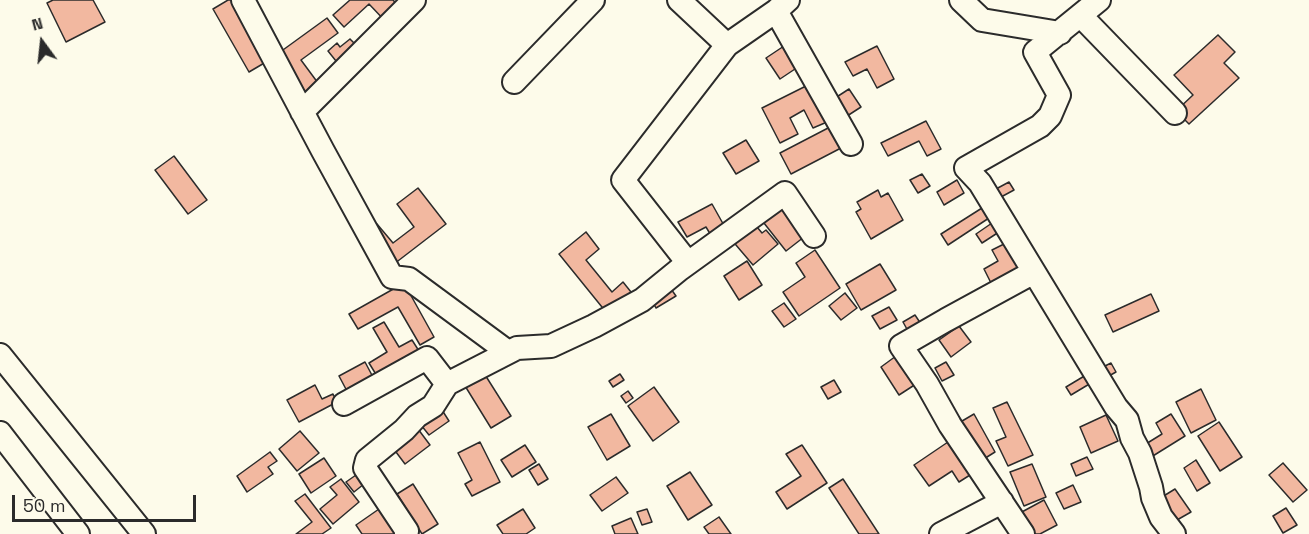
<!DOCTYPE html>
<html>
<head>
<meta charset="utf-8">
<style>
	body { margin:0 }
	#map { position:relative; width:1309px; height:534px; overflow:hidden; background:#fdfbea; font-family:"Space Grotesk",sans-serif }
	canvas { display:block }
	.north { position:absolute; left:12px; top:12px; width:60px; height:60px; -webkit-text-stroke:4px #fdfbea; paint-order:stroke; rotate:345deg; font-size:16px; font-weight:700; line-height:24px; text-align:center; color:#2b2b2b }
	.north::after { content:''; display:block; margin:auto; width:21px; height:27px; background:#2b2b2b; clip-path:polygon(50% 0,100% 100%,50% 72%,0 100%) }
	.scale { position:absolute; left:12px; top:495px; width:184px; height:27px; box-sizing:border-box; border:3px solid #2b2b2b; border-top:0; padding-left:8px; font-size:18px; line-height:21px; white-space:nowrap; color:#2b2b2b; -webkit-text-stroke:4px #fdfbea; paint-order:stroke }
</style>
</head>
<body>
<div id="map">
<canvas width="1309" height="534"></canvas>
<div class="north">N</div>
<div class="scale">50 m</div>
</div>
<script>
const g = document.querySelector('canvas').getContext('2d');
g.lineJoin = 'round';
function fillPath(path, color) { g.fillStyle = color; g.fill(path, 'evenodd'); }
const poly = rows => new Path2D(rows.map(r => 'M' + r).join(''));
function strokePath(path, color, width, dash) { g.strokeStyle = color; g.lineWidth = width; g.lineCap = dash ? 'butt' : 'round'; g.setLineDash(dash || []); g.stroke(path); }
const building = poly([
	[53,0,93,0,105,22,66,42,47,3,53,0],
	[228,0,231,0,266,62,249,72,213,9,228,0],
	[350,0,393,0,403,11,388,24,369,4,344,27,333,15,350,0],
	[327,18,338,33,301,60,318,83,304,93,276,55,327,18],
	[1218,35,1235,52,1224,63,1239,78,1189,124,1176,111,1193,95,1174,75,1218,35],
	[350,39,360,49,340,66,328,51,337,43,340,47,350,39],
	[784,46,798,67,780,79,766,58,784,46],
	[877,46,894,79,877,88,867,69,853,76,845,62,877,46],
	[808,85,827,122,813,128,804,110,790,118,798,134,780,143,762,108,808,85],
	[849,89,861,107,844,118,832,100,849,89],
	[926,121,941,149,927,156,919,141,888,156,881,143,926,121],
	[830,127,841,148,791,174,780,153,830,127],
	[746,140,759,161,736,174,723,153,746,140],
	[174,156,207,200,188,214,155,170,174,156],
	[922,174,930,186,918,193,910,180,922,174],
	[957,180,964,193,944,205,937,192,957,180],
	[1009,182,1014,190,1001,197,996,189,1009,182],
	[418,188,446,224,394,264,368,231,377,224,393,243,414,227,397,204,418,188],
	[878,190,881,197,888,193,903,220,871,239,856,212,861,209,857,202,878,190],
	[712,204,726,229,712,237,706,227,687,237,678,222,712,204],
	[778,204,804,237,786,251,760,218,778,204],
	[982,208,989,218,948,245,941,234,982,208],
	[752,221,762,233,766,230,778,244,753,265,730,238,752,221],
	[992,223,999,232,982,243,976,234,992,223],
	[586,232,599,249,586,260,612,292,623,282,631,292,606,312,559,254,586,232],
	[1010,241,1026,271,994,289,984,269,998,261,992,250,1010,241],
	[815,250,840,288,799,316,783,292,805,277,796,263,815,250],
	[747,261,762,285,739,300,724,276,747,261],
	[880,264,896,290,861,310,846,284,880,264],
	[404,283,434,337,420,345,398,307,358,329,349,314,404,283],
	[671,289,676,296,656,308,652,301,671,289],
	[845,293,857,308,841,320,829,306,845,293],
	[1151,294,1159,311,1113,332,1105,315,1151,294],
	[784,303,796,319,784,327,772,311,784,303],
	[889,307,897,320,880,329,872,316,889,307],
	[915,315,921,324,908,331,903,322,915,315],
	[384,322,399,347,412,340,419,351,377,376,369,363,387,352,373,328,384,322],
	[959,326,971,342,951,357,939,340,959,326],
	[896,356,916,384,899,395,881,367,896,356],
	[365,362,374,379,348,393,339,376,365,362],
	[946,362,954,375,942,381,935,368,946,362],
	[1111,363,1116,372,1107,377,1101,368,1111,363],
	[482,370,511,416,491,428,462,381,482,370],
	[620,374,624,380,613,387,609,381,620,374],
	[1086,375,1091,383,1071,395,1066,387,1086,375],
	[834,380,841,392,828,399,821,387,834,380],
	[315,385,322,399,333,394,337,402,299,422,287,400,315,385],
	[654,387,679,422,653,441,628,406,654,387],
	[1201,389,1216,420,1191,433,1176,402,1201,389],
	[628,391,633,398,626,403,621,396,628,391],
	[1007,402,1033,455,1008,466,996,441,1006,437,993,408,1007,402],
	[442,410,449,421,429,435,421,425,442,410],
	[611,414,630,446,607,460,588,427,611,414],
	[974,414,995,452,979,462,957,424,974,414],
	[1171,414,1185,436,1148,459,1141,447,1162,434,1156,423,1171,414],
	[1106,415,1118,441,1091,453,1080,427,1106,415],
	[1219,422,1242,457,1220,471,1198,436,1219,422],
	[418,429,430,445,405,464,393,448,418,429],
	[300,431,319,453,297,471,279,449,300,431],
	[480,442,500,482,472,496,465,484,472,480,458,453,480,442],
	[948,442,970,475,959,482,952,471,929,486,914,465,948,442],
	[525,445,536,462,512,477,501,460,525,445],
	[802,445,827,483,787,509,776,492,801,476,786,454,802,445],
	[270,452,277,461,268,467,273,474,247,492,237,476,270,452],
	[1087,457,1093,469,1076,476,1071,464,1087,457],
	[324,458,336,476,311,493,299,474,324,458],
	[1196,460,1210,483,1197,491,1184,468,1196,460],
	[1283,463,1307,490,1293,502,1269,475,1283,463],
	[539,464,548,479,538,485,529,470,539,464],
	[1032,464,1046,497,1024,506,1010,472,1032,464],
	[690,472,712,505,688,520,667,486,690,472],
	[356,475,364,484,354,492,346,482,356,475],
	[616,477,628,493,602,511,590,495,616,477],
	[341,479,359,502,333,524,320,509,337,495,330,487,341,479],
	[843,479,879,534,859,534,829,488,843,479],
	[413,484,438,524,422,534,397,494,413,484],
	[1073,485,1081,502,1064,509,1056,493,1073,485],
	[1175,489,1191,512,1177,520,1162,497,1175,489],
	[305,494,331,528,322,534,296,534,312,522,295,501,305,494],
	[1044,500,1057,525,1040,534,1030,534,1020,513,1044,500],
	[1286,508,1297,525,1283,533,1273,516,1286,508],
	[379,509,396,534,362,534,356,525,379,509],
	[523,509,535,528,526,534,503,534,497,525,523,509],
	[647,509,652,522,642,525,637,512,647,509],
	[719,517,731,534,709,534,704,527,719,517],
	[631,518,638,534,615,534,612,526,631,518]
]);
fillPath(building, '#f2b8a0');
strokePath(building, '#2b2b2b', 1.5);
const minor = poly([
	[243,0,323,151,392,277,409,279,508,352],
	[679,0,727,45],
	[961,0,982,20,1060,33],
	[1099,0,1035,52,1059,95,1050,116,1040,126,966,168,980,183,1116,407,1127,420,1132,438,1140,453,1151,487,1153,498,1161,517,1174,534],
	[776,11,851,144],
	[1081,16,1175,113],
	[514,82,593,0],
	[302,112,414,0],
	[688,263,623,180,727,45,776,11,788,0],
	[0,355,144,534],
	[344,404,427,358,447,384],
	[0,433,78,534],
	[406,534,407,531,365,468,367,460,404,430,417,416,433,406,447,384,517,348,551,346,594,326,642,300,680,269,785,193,814,236],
	[941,534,1002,502],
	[1023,534,950,425,927,384,901,346,946,320,1034,272]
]);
strokePath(minor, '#2b2b2b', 26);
strokePath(minor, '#fdfbea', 22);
</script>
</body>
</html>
